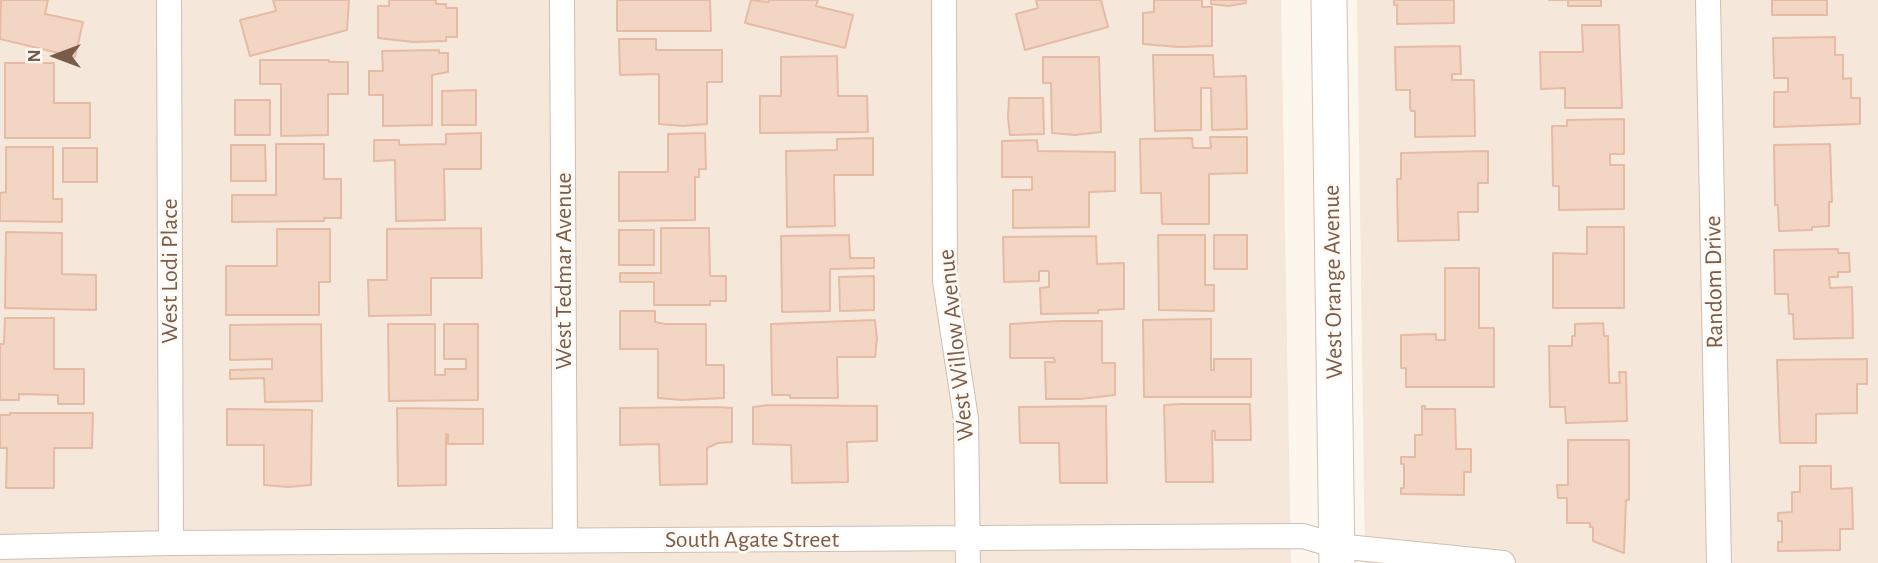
<!DOCTYPE html>
<html>
<head>
<meta charset="utf-8">
<style>
	body { margin:0 }
	#map { position:relative; width:1878px; height:563px; overflow:hidden; background:#fdf6ec; font-family:"Alegreya Sans",sans-serif }
	canvas { display:block }
	.north { position:absolute; left:21px; top:21px; width:70px; height:70px; -webkit-text-stroke:5px #fffaf3; paint-order:stroke; rotate:270deg; font-size:19px; font-weight:700; line-height:28px; text-align:center; color:#7a5c4d }
	.north::after { content:''; display:block; margin:auto; width:24px; height:32px; background:#7a5c4d; clip-path:polygon(50% 0,100% 100%,50% 72%,0 100%) }
</style>
</head>
<body>
<div id="map">
<canvas width="1878" height="563"></canvas>
<div class="north">N</div>
</div>
<script>
const g = document.querySelector('canvas').getContext('2d');
g.lineJoin = 'round';
function fillPath(path, color) { g.fillStyle = color; g.fill(path, 'evenodd'); }
const poly = rows => new Path2D(rows.map(r => 'M' + r).join(''));
function strokePath(path, color, width, dash) { g.strokeStyle = color; g.lineWidth = width; g.lineCap = dash ? 'butt' : 'round'; g.setLineDash(dash || []); g.stroke(path); }
function drawText(font, color, halo, rows, align = 'center') {
  g.font = font + ' "Alegreya Sans",sans-serif'; g.lineWidth = 5; g.setLineDash([]); g.textBaseline = 'middle'; g.strokeStyle = halo; g.fillStyle = color; for (const [text, x, y, turn = 0] of rows) {
    g.save(); g.translate(x, y); g.rotate((+turn || 0) * Math.PI / 180); g.textAlign = isNaN(turn) ? turn : align; if (halo) g.strokeText(text, 0, 0); g.fillText(text, 0, 0); g.restore();
  }
}
fillPath(poly([
	[0,0,1281,0,1291,563,0,563],
	[1357,0,1878,0,1878,563,1365,563]
]), '#f5e8da');
const building = poly([
	[1,0,48,0,45,14,83,22,75,57,0,39,1,0],
	[273,0,349,0,347,30,250,56,240,20,276,11,273,0],
	[389,0,436,0,436,4,446,4,446,8,457,8,457,37,446,37,446,41,413,42,378,38,378,6,389,6,389,0],
	[617,0,710,0,711,31,617,31,617,0],
	[751,0,768,2,769,0,818,0,816,6,853,15,845,48,745,23,751,0],
	[1036,0,1101,0,1108,27,1025,50,1016,14,1038,8,1036,0],
	[1154,0,1202,0,1202,7,1212,7,1212,46,1178,47,1143,44,1143,13,1154,12,1154,0],
	[1211,0,1246,0,1246,3,1228,6,1211,4,1211,0],
	[1394,0,1454,0,1454,23,1397,24,1397,5,1394,5,1394,0],
	[1549,0,1601,0,1601,6,1568,6,1568,0,1549,0],
	[1772,0,1827,0,1827,15,1772,15,1772,0],
	[1582,25,1619,25,1622,108,1565,108,1565,88,1541,89,1540,52,1583,52,1582,25],
	[1835,37,1835,55,1843,55,1843,79,1851,78,1851,98,1860,98,1860,124,1774,127,1774,92,1788,92,1788,78,1774,78,1773,38,1835,37],
	[619,39,656,39,656,50,722,50,722,82,707,82,707,124,683,126,659,124,659,74,620,75,619,39],
	[1460,46,1461,74,1452,74,1452,80,1474,80,1475,136,1415,137,1415,111,1411,111,1410,107,1410,90,1396,90,1395,47,1460,46],
	[439,50,439,53,448,53,448,72,432,75,432,125,383,126,383,95,369,95,369,71,383,71,382,51,439,50],
	[1153,55,1213,55,1214,77,1246,76,1247,129,1212,130,1211,88,1201,88,1201,130,1155,131,1153,55],
	[837,56,838,96,867,96,868,132,760,133,760,96,781,96,781,57,837,56],
	[1043,57,1099,57,1101,132,1075,135,1052,133,1051,83,1043,83,1043,57],
	[260,60,329,60,329,62,348,62,348,94,328,94,328,135,281,136,281,84,260,84,260,60],
	[5,63,54,63,54,103,90,103,90,138,5,138,5,63],
	[476,90,476,125,442,125,442,91,476,90],
	[1009,98,1043,98,1044,134,1010,135,1008,118,1009,98],
	[235,100,270,100,270,135,235,135,235,100],
	[1624,119,1624,154,1610,154,1610,165,1624,165,1624,209,1559,210,1559,186,1553,186,1552,126,1567,126,1567,120,1624,119],
	[481,133,481,169,444,169,445,220,396,221,395,160,374,161,374,140,399,140,399,145,446,144,446,134,481,133],
	[705,133,706,169,699,169,699,177,695,177,695,220,619,221,619,172,668,172,668,134,705,133],
	[1210,137,1247,137,1247,173,1209,174,1209,224,1162,224,1161,193,1141,193,1140,139,1192,138,1193,148,1211,148,1210,137],
	[873,138,873,175,834,175,835,226,787,227,786,151,837,150,837,139,873,138],
	[1037,140,1038,151,1115,152,1115,191,1089,192,1089,227,1013,228,1013,190,1032,190,1032,177,1002,177,1002,141,1037,140],
	[276,144,324,144,324,179,341,179,341,218,324,218,324,221,232,222,232,195,276,195,276,144],
	[1830,144,1832,202,1829,202,1829,226,1812,227,1812,230,1779,231,1778,205,1775,205,1774,145,1830,144],
	[231,145,265,145,266,181,231,181,231,145],
	[6,147,53,147,53,199,62,199,62,222,0,221,0,193,6,192,6,147],
	[63,148,97,148,97,182,63,182,63,148],
	[1488,151,1488,183,1478,183,1478,212,1458,212,1459,240,1398,241,1397,179,1401,179,1401,153,1488,151],
	[1587,227,1624,227,1624,308,1553,308,1553,253,1587,254,1587,227],
	[481,228,482,278,431,278,431,315,369,316,368,280,387,280,387,229,481,228],
	[661,228,709,228,710,276,726,276,726,301,710,301,710,305,654,305,654,282,620,282,620,273,661,273,661,228],
	[277,229,330,229,330,282,319,282,319,315,226,315,226,266,277,266,277,229],
	[619,230,654,230,654,265,619,265,619,230],
	[6,232,62,233,62,274,96,275,96,310,5,308,6,232],
	[849,235,850,258,874,258,874,268,830,269,830,311,782,312,781,236,849,235],
	[1158,235,1205,235,1205,285,1214,285,1214,311,1159,310,1158,235],
	[1214,235,1247,235,1247,269,1214,269,1214,235],
	[1096,236,1097,264,1124,263,1124,309,1098,310,1098,313,1041,314,1040,288,1049,287,1049,271,1039,271,1039,281,1004,282,1003,237,1096,236],
	[1838,249,1838,253,1849,253,1850,272,1838,272,1838,277,1829,277,1830,288,1852,287,1853,338,1794,339,1793,314,1789,314,1788,294,1775,294,1774,250,1838,249],
	[1445,268,1479,268,1479,328,1494,328,1494,387,1406,387,1406,368,1401,368,1401,335,1436,334,1436,340,1445,340,1445,268],
	[874,276,874,310,840,311,839,277,874,276],
	[620,311,655,311,655,322,665,324,706,324,706,365,724,365,724,398,682,400,658,398,658,349,620,349,620,311],
	[5,318,54,318,54,369,84,369,84,404,58,404,58,395,19,394,19,400,0,400,0,344,4,344,5,318],
	[1211,319,1211,370,1214,370,1214,359,1251,359,1251,397,1144,397,1143,320,1211,319],
	[875,320,877,339,875,357,837,357,838,398,790,398,790,395,772,395,771,324,875,320],
	[1060,321,1102,321,1102,363,1115,363,1115,395,1080,399,1046,399,1045,362,1055,362,1054,358,1010,358,1010,324,1060,321],
	[1603,323,1604,336,1608,336,1609,383,1620,383,1619,372,1626,372,1627,421,1566,423,1565,407,1550,407,1549,346,1572,346,1572,336,1575,336,1575,324,1603,323],
	[321,324,322,401,265,402,264,378,230,379,230,370,272,369,272,359,230,360,230,325,321,324],
	[388,324,435,324,435,375,445,375,445,369,466,369,466,359,444,359,444,324,478,324,478,400,389,401,388,324],
	[1867,359,1867,384,1857,384,1857,413,1816,414,1816,443,1780,443,1777,360,1867,359],
	[1181,404,1250,404,1251,440,1215,440,1215,431,1212,431,1213,482,1166,482,1164,405,1181,404],
	[769,405,877,406,877,441,847,442,848,482,792,483,791,445,753,444,753,407,769,405],
	[1106,406,1107,483,1060,483,1059,443,1020,443,1019,407,1106,406],
	[1422,406,1425,406,1425,409,1455,409,1456,449,1471,449,1471,472,1464,472,1464,495,1401,494,1401,488,1404,488,1404,464,1401,464,1401,457,1415,457,1415,435,1422,435,1422,406],
	[715,407,732,408,732,442,718,443,707,448,707,484,660,485,659,444,620,445,620,408,715,407],
	[397,408,483,409,483,444,448,444,448,434,446,434,446,485,398,486,397,408],
	[227,409,312,410,311,485,288,487,264,485,264,445,227,445,227,409],
	[10,413,93,413,92,448,54,448,54,488,6,488,7,448,0,448,0,415,10,415,10,413],
	[1568,440,1629,440,1629,500,1626,500,1624,553,1593,541,1593,527,1590,527,1590,523,1567,523,1567,498,1558,498,1557,485,1568,485,1568,440],
	[1800,466,1831,466,1831,489,1852,488,1853,529,1840,529,1840,550,1778,551,1778,542,1782,542,1782,521,1778,521,1778,513,1792,512,1792,492,1800,492,1800,466]
]);
fillPath(building, '#f3d5c3');
strokePath(building, '#e6bba3', 2);
const street = poly([
	[169,0,171,543],
	[562,0,565,541],
	[944,0,945,281,966,419,968,563],
	[1708,0,1719,563],
	[0,547,171,543,1303,536,1337,546,1503,563]
]);
const secondary = poly([
	[1329,0,1337,563]
]);
strokePath(street, '#d1beb0', 26);
strokePath(secondary, '#d6c0b0', 37);
strokePath(street, '#fff', 24);
strokePath(secondary, '#fff', 35);
drawText('24px', '#7a5c4d', '#fffaf3', [
	["West Lodi Place",170,271,-90],
	["West Tedmar Avenue",564,271,-90],
	["West Orange Avenue",1333,282,-91],
	["Random Drive",1714,282,-91],
	["West Willow Avenue",956,345,-96],
	["South Agate Street",752,540]
]);
</script>
</body>
</html>
